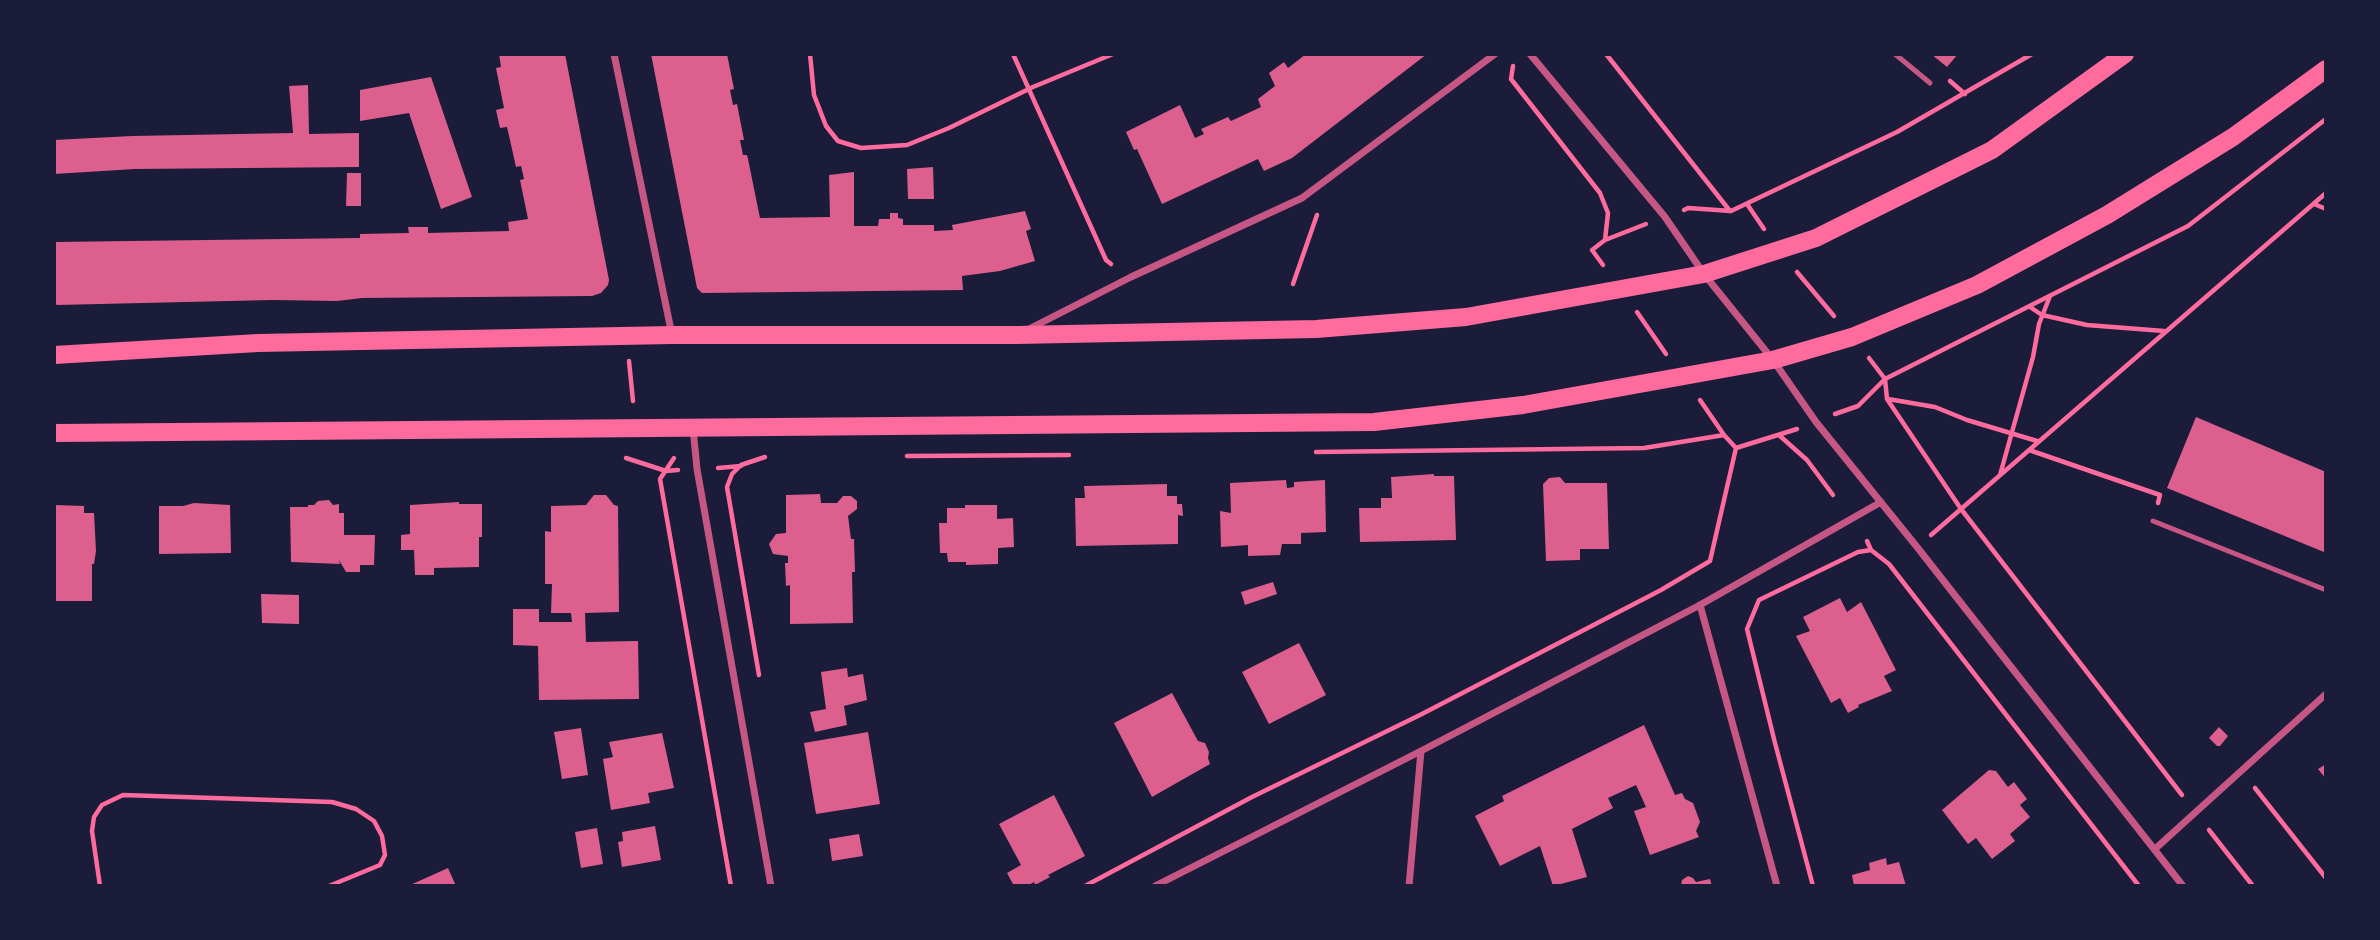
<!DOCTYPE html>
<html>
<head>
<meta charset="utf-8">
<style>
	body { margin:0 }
	#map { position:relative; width:2380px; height:940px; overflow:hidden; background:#1b1b3a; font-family:"Work Sans",sans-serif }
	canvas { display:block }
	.frame { position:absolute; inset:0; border:56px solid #1b1b3a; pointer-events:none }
</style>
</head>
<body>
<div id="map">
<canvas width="2380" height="940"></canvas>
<div class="frame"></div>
</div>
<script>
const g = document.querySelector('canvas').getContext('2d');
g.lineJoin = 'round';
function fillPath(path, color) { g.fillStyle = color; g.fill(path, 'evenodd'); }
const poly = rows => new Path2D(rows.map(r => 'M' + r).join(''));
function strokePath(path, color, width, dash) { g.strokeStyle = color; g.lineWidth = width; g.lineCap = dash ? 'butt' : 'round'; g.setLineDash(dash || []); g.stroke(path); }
fillPath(poly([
	[499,54,565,54,609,280,608,285,601,293,592,296,362,298,337,301,272,300,57,305,54,303,54,242,360,238,360,234,409,233,408,227,428,227,428,233,509,231,508,222,528,219,520,180,524,179,521,166,516,167,507,127,500,128,496,110,504,108,496,68,501,67],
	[651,54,727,54,734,89,730,90,733,105,737,104,744,140,740,140,743,155,747,155,748,159,760,218,830,217,829,175,854,172,854,226,878,226,879,219,890,219,890,213,898,213,898,218,903,219,903,225,934,225,934,231,953,230,952,225,1025,211,1031,229,1026,231,1035,261,1000,271,962,276,963,290,702,293,697,288],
	[1306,54,1427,54,1292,158,1264,171,1258,159,1162,204,1137,149,1134,150,1126,132,1180,105,1195,138,1204,134,1201,129,1228,117,1231,121,1261,107,1258,99,1275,86,1269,73,1284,62,1288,68],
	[1931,54,1958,54,1947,67],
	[431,77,472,197,441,209,409,113,360,121,360,90],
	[308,85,309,134,359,133,359,167,135,169,54,174,54,140,132,136,293,133,289,86],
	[933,167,934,199,908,199,907,169],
	[347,173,361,173,361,206,346,206],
	[2196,417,2326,472,2326,547,2324,552,2167,488],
	[1434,474,1434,476,1454,476,1456,540,1360,542,1359,508,1381,508,1381,498,1392,498,1391,477],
	[1560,477,1565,483,1607,483,1609,549,1580,549,1580,560,1546,561,1543,484,1549,478],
	[1286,480,1287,488,1294,487,1294,482,1325,480,1326,532,1301,533,1301,544,1282,544,1280,555,1248,556,1248,545,1221,547,1220,511,1231,513,1230,483],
	[1167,484,1167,496,1177,496,1177,504,1182,504,1183,516,1178,515,1178,544,1076,546,1075,498,1085,498,1084,486],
	[820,494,821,503,837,503,843,496,851,496,857,501,857,509,848,516,851,539,854,539,855,572,852,572,853,623,790,624,790,585,786,586,785,563,788,563,788,556,773,554,769,544,776,534,786,533,786,495],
	[594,495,606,495,614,505,618,506,619,612,585,613,586,642,638,641,639,699,539,700,538,646,513,645,513,609,539,609,539,622,572,622,571,613,551,613,552,584,545,584,545,531,551,532,551,506,586,505],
	[329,500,333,505,339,504,339,513,344,513,344,535,375,535,374,565,360,565,360,572,346,572,339,560,340,564,291,562,290,507,308,507,308,505,314,505,318,501],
	[459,502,459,504,482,504,482,537,479,537,479,567,434,568,434,575,415,575,414,550,401,550,401,535,410,534,410,505],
	[194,503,230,505,231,553,159,554,159,506,183,506],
	[54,505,84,506,84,513,94,513,96,551,94,564,92,564,92,601,54,601],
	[965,505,997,505,997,519,1013,518,1014,547,998,548,998,564,966,565,966,562,948,562,947,553,940,553,939,523,947,523,947,508,965,508],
	[1273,582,1277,594,1245,605,1241,592],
	[261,594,299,595,299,624,262,623],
	[1840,598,1847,612,1861,602,1896,670,1884,676,1892,691,1858,705,1859,707,1848,713,1840,698,1831,703,1796,636,1810,631,1803,617],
	[1299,643,1326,695,1269,724,1242,672],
	[847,668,848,677,863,674,867,700,844,706,847,725,815,732,810,712,826,709,821,672],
	[1172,693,1198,741,1205,743,1209,752,1208,758,1210,764,1152,797,1114,723],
	[1644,725,1675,795,1682,793,1685,799,1693,803,1700,822,1696,831,1699,837,1650,855,1634,811,1646,807,1636,785,1608,798,1613,808,1572,829,1587,877,1553,886,1540,846,1500,866,1475,816,1504,801,1502,796],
	[2219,727,2228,736,2220,746,2217,746,2209,738],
	[581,728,588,775,562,779,554,732],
	[868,732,880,804,816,814,804,743],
	[662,733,674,788,648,793,650,803,611,810,603,759,613,757,609,742],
	[2326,764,2326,779,2318,769],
	[1989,770,1996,771,2008,787,2014,782,2027,799,2020,805,2030,817,2010,834,2015,841,1992,859,1976,838,1968,844,1942,810],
	[1054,795,1085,856,1048,875,1050,877,1035,885,1034,882,1027,886,1014,886,1007,873,1021,865,999,824],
	[655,826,661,860,622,867,618,842,623,841,622,832],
	[597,828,603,864,581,868,575,832],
	[859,834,863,856,832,861,829,839],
	[1886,858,1887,865,1899,862,1906,886,1854,886,1852,875,1870,870,1869,863],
	[448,868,456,886,408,886],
	[1688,876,1693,878,1696,882,1710,879,1712,886,1681,886,1682,880]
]), '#dd5f8e');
strokePath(poly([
	[810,54,814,95,826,126,838,141,861,148,907,145,949,128,1033,87,1113,54],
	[1013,54,1106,260,1111,264],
	[1606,54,1730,211],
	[1513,66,1511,79,1600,193,1608,213,1605,240],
	[1950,81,1965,94],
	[1747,204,1764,229],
	[2314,204,2326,209],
	[1684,210,1688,208,1731,211,1897,132,2032,54],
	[1603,265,1592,250,1605,240,1646,224],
	[1797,272,1834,316],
	[1293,284,1317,215],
	[2030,307,2042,315,2087,325,2164,331],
	[1637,312,1666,354],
	[1869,358,1885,379,1887,399,1961,509,2182,795],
	[629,361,633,401],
	[1888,399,1935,407,1967,420,2037,441],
	[1700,400,1724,435,1736,448,1797,429],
	[1835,414,1858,406,1885,379,2188,226,2326,119],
	[1780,436,1807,460,1833,495],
	[2029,450,2160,495,2158,503],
	[1316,452,1644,448,1724,435],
	[907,456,1069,455],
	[626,458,666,471,678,470],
	[674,458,660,479,731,886],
	[718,468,741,466],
	[2000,475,2033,357,2039,324,2050,296],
	[1931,535,2326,193],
	[1867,541,1871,550],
	[759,675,727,487,732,474,741,465,765,457],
	[2255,788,2326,878],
	[2209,830,2253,886],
	[100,886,92,831,94,817,102,805,123,795,332,802,356,809,374,821,382,836,385,855,380,865,329,886],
	[1085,886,1252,797,1420,715,1661,590,1710,561,1736,448],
	[1813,886,1775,743,1747,629,1759,600,1858,552,1871,550,1889,564,2139,886]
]), '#ff6b9d', 4.5);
strokePath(poly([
	[1895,54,1930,83],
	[2153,521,2326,590]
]), '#c65784', 5);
strokePath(poly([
	[614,54,672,335],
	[1530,54,1665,217,1704,274,1773,360,1816,422,1917,547,2183,886],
	[1027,330,1131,277,1302,198,1495,54],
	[693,428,697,469,771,886],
	[1700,605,1777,886],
	[2155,849,2326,694],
	[1155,886,1421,751,1700,605,1881,502],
	[1409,886,1421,751]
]), '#c65784', 7);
strokePath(poly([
	[54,355,258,343,672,335,1017,335,1316,329,1466,317,1704,274,1816,238,1992,150,2125,54],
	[54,433,1374,422,1523,405,1773,360,1852,337,1977,285,2107,215,2233,137,2326,69]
]), '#ff6b9d', 18);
</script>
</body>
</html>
